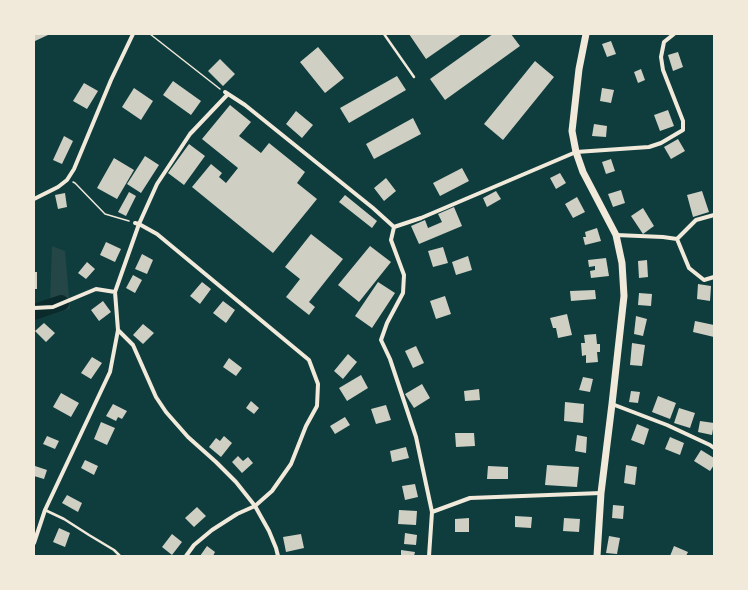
<!DOCTYPE html>
<html>
<head>
<meta charset="utf-8">
<style>
	body { margin:0 }
	#map { position:relative; width:748px; height:590px; overflow:hidden; background:#0f3d3e; font-family:"Exo 2",sans-serif }
	canvas { display:block }
	.frame { position:absolute; inset:0; border:35px solid #f1e9da; pointer-events:none }
</style>
</head>
<body>
<div id="map">
<canvas width="748" height="590"></canvas>
<div class="frame"></div>
</div>
<script>
const g = document.querySelector('canvas').getContext('2d');
g.lineJoin = 'round';
function fillPath(path, color) { g.fillStyle = color; g.fill(path, 'evenodd'); }
const poly = rows => new Path2D(rows.map(r => 'M' + r).join(''));
function strokePath(path, color, width, dash) { g.strokeStyle = color; g.lineWidth = width; g.lineCap = dash ? 'butt' : 'round'; g.setLineDash(dash || []); g.stroke(path); }
fillPath(poly([
	[52,246,65,251,70,309,34,320,34,303,50,303]
]), '#244646');
strokePath(poly([
	[34,312,61,303]
]), '#0a2a2b', 16);
fillPath(poly([
	[34,34,47,34,48,35,35,41],
	[409,34,462,34,426,59],
	[493,34,511,34,520,46,445,100,430,79],
	[611,41,616,54,607,57,602,44],
	[318,47,344,78,325,93,300,62],
	[678,52,683,67,673,71,668,55],
	[220,59,235,74,223,86,208,71],
	[535,61,554,77,503,140,484,124],
	[641,69,645,80,638,83,634,72],
	[397,76,406,90,349,123,340,108],
	[173,81,201,101,191,115,163,95],
	[84,83,98,91,87,109,73,101],
	[134,88,153,101,141,120,122,107],
	[602,88,614,90,611,103,600,101],
	[230,105,251,122,239,136,261,153,269,143,305,172,297,183,317,199,273,253,192,187,211,164,222,173,219,177,226,183,238,168,202,139],
	[668,110,674,126,660,131,654,115],
	[296,111,313,125,302,138,286,124],
	[413,118,421,134,374,159,366,144],
	[594,124,607,126,606,137,592,136],
	[64,136,73,141,62,164,53,160],
	[678,139,685,151,671,159,664,147],
	[189,144,205,156,184,185,168,173],
	[145,156,159,165,141,193,127,184],
	[114,158,134,170,117,199,97,188],
	[611,159,615,171,606,174,602,162],
	[462,168,469,181,440,196,433,183],
	[560,173,566,183,556,189,550,178],
	[386,178,396,191,384,201,374,188],
	[621,190,625,203,613,207,608,194],
	[496,191,501,199,487,207,483,198],
	[702,191,709,212,693,217,687,195],
	[129,192,136,196,126,216,118,212],
	[65,193,67,207,58,209,55,195],
	[345,195,377,221,372,228,339,202],
	[577,197,585,212,573,218,565,204],
	[454,207,462,226,419,244,411,226,425,220,428,228,442,222,438,214],
	[643,208,654,226,643,234,631,216],
	[597,228,601,241,585,245,583,237,586,237,585,232],
	[311,234,343,259,309,302,315,307,309,315,286,297,300,279,285,267],
	[106,242,121,249,115,262,100,255],
	[370,246,391,262,359,302,338,285],
	[443,247,448,263,433,267,428,251],
	[142,254,153,260,147,274,135,269],
	[468,256,472,270,456,275,452,262],
	[606,258,609,276,591,278,590,271,595,270,595,266,589,267,588,260],
	[647,260,648,277,639,278,638,261],
	[87,262,95,269,86,279,78,273],
	[34,272,37,272,37,289,34,289],
	[133,275,142,280,135,293,126,288],
	[202,282,211,289,200,304,190,296],
	[378,282,395,293,372,328,355,316],
	[698,284,711,286,710,301,697,299],
	[595,290,596,299,571,301,570,291],
	[639,293,652,294,651,306,638,305],
	[445,296,451,314,436,319,430,301],
	[103,301,111,312,99,321,91,310],
	[223,301,235,310,226,323,213,313],
	[567,314,572,335,558,338,556,328,553,328,550,318],
	[636,316,647,319,643,336,634,334],
	[695,321,714,325,714,337,693,332],
	[44,323,55,333,46,342,35,331],
	[143,324,154,333,143,344,133,335],
	[596,334,597,344,600,344,600,352,597,352,598,362,586,363,586,355,582,356,581,343,585,343,584,335],
	[632,343,645,345,642,366,630,365],
	[416,346,424,363,413,368,405,351],
	[348,354,357,362,343,379,334,371],
	[92,357,102,363,91,379,81,373],
	[229,358,242,368,236,376,223,367],
	[361,375,368,388,347,401,339,388],
	[583,377,593,379,590,392,579,390],
	[422,384,430,398,414,408,405,394],
	[479,389,480,400,465,401,464,391],
	[631,391,640,392,638,403,629,402],
	[61,393,79,403,71,417,53,407],
	[658,396,676,403,670,419,652,412],
	[251,401,259,408,254,414,246,408],
	[565,402,584,404,583,423,564,421],
	[113,404,127,411,122,419,118,417,116,421,106,416],
	[386,405,391,420,376,424,371,409],
	[679,408,695,413,690,428,674,423],
	[345,417,350,425,335,434,330,426],
	[700,421,714,423,712,435,698,432],
	[101,422,115,428,107,445,94,439],
	[637,424,649,429,644,445,631,440],
	[455,433,474,433,475,446,456,447],
	[577,435,587,437,586,453,575,451],
	[47,436,59,441,55,449,43,444],
	[224,436,232,443,221,457,209,447,216,438,220,441],
	[670,437,684,443,680,455,665,449],
	[406,447,409,458,392,462,390,451],
	[701,450,714,458,714,465,710,471,694,461],
	[238,456,243,461,248,457,253,463,242,473,232,462],
	[85,460,98,466,94,475,81,468],
	[547,465,579,467,577,487,545,485],
	[626,465,637,467,635,485,624,483],
	[35,466,47,470,44,479,34,476],
	[488,466,508,467,508,479,487,479],
	[415,484,418,497,405,500,402,486],
	[67,495,82,503,78,512,62,503],
	[613,505,624,506,623,519,612,518],
	[197,507,206,516,194,527,185,518],
	[399,510,417,511,416,525,398,524],
	[515,516,532,517,531,528,515,527],
	[469,518,469,532,455,532,455,519],
	[564,518,580,519,579,532,563,531],
	[59,528,70,533,65,547,53,542],
	[405,533,417,535,416,545,404,544],
	[172,534,182,542,172,555,162,547],
	[301,534,304,548,286,552,283,537],
	[609,536,620,538,617,554,606,553],
	[207,546,215,552,213,556,200,556],
	[674,546,688,552,686,556,670,556],
	[401,550,415,552,414,556,401,556]
]), '#cfcfc3');
strokePath(poly([
	[150,34,220,89],
	[73,182,75,183,105,214,129,221]
]), '#f1e9da', 1.5);
strokePath(poly([
	[384,34,414,77],
	[45,510,64,519,89,535,114,550,120,556]
]), '#f1e9da', 2.5);
strokePath(poly([
	[225,92,245,105,373,208,394,227],
	[34,199,58,187,67,180,74,169,111,80,133,34],
	[135,223,139,224,157,234,309,360,318,384,317,406,306,426,291,464,272,491,255,506,237,514,212,530,194,545,186,556],
	[394,227,421,218,576,152,649,147,661,143,683,130,683,121,663,70,661,57,664,42,674,34],
	[394,227,391,240,404,275,403,293,387,323,381,340,390,359,416,437,432,512,429,556],
	[616,235,663,237,677,239,689,268,704,280,714,277],
	[677,239,696,220,714,215],
	[34,308,53,307,96,289,115,292],
	[118,330,133,345,156,397,166,412,188,437,216,462,236,482,255,506,269,531,276,548,278,556],
	[612,404,667,425,710,445,714,448],
	[432,512,470,498,601,493],
	[34,543,45,510,110,372,118,330,115,292,139,224,157,184,190,134,228,94]
]), '#f1e9da', 4);
strokePath(poly([
	[586,34,579,69,572,131,576,152,583,172,616,235,622,263,624,296,612,404,601,493,597,556]
]), '#f1e9da', 7);
</script>
</body>
</html>
